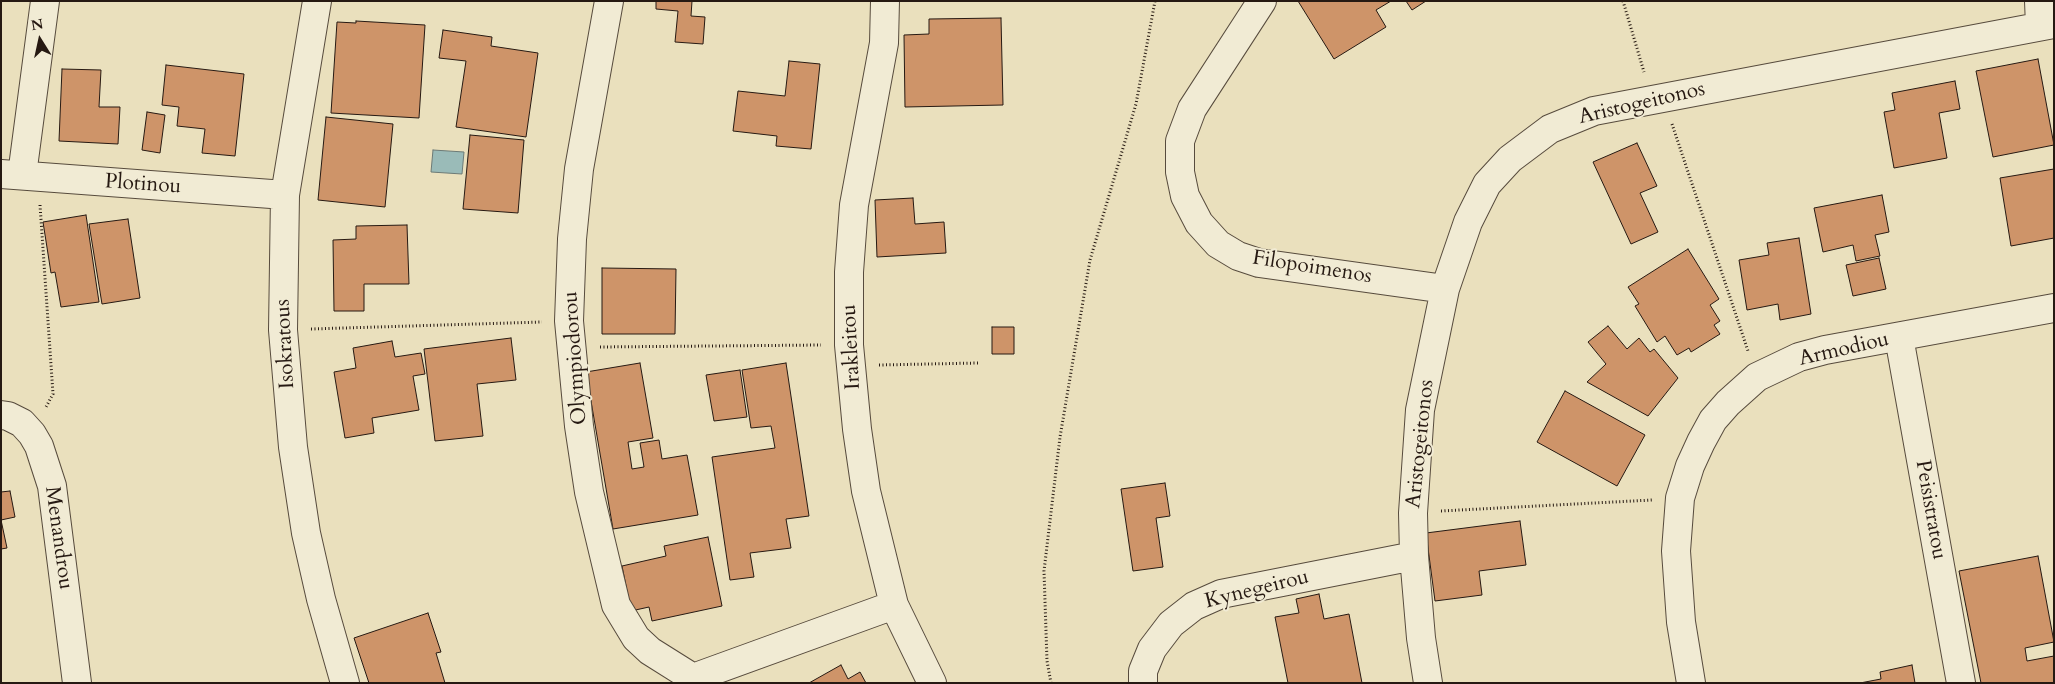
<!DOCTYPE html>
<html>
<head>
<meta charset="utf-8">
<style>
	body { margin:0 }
	#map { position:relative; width:2055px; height:684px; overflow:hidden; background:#eae0bd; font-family:Cardo,serif }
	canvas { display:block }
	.frame { position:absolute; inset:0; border:2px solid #261912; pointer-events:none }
	.north { position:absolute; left:15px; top:15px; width:50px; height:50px; -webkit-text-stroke:4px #f1ebd4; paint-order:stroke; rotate:350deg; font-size:14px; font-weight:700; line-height:20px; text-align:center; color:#261912 }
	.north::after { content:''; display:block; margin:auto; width:18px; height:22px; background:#261912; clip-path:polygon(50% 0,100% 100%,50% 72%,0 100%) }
</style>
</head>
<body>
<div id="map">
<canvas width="2055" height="684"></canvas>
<div class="frame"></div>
<div class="north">N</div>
</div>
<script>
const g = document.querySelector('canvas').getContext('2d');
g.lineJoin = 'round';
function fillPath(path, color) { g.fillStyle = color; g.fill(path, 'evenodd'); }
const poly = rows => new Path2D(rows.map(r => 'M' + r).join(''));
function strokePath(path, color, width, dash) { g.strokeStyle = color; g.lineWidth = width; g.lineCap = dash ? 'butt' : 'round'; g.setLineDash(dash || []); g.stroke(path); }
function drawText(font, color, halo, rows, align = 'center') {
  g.font = font + ' Cardo,serif'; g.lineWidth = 4; g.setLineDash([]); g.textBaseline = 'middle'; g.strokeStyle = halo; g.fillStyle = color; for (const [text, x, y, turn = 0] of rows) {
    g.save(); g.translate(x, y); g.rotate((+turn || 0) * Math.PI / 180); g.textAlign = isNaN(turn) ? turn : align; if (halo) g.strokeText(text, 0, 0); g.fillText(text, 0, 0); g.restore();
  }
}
const water = poly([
	[433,150,464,152,462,174,431,172,433,150]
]);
fillPath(water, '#9abbb8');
strokePath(water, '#6c7a76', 1);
const building = poly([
	[656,1,692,1,691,16,705,17,703,44,675,42,678,11,656,9,656,1],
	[1298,1,1391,1,1376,10,1386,27,1334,59,1298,1],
	[1406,1,1426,1,1412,10,1406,1],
	[1001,18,1003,105,905,107,904,35,929,34,929,19,1001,18],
	[356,21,425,25,419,118,331,113,337,22,356,23,356,21],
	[443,30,492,37,491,46,538,53,526,137,456,127,466,61,439,58,443,30],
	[2038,59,2054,145,1993,157,1976,71,2038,59],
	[789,61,820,64,811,149,776,146,777,136,733,131,738,91,785,96,789,61],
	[166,65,244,74,235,156,202,153,205,129,177,126,179,107,162,105,166,65],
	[62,69,101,70,99,107,120,107,118,144,59,141,62,69],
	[1955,81,1960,109,1939,113,1947,158,1894,168,1884,112,1895,110,1892,93,1955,81],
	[147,112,165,115,160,153,142,150,147,112],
	[326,117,393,124,385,207,318,200,326,117],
	[470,135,524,140,518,213,463,209,470,135],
	[1637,143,1657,186,1640,193,1658,232,1631,244,1593,162,1637,143],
	[2054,169,2054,238,2011,246,2000,178,2054,169],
	[1882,195,1889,232,1875,235,1880,256,1856,261,1853,245,1823,252,1814,208,1882,195],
	[913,198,915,224,944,222,946,253,877,257,875,200,913,198],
	[86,215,99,302,61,307,55,272,51,273,43,222,86,215],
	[128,219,140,298,102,304,89,224,128,219],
	[407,225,409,284,364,284,364,311,334,311,333,240,356,239,356,226,407,225],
	[1799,238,1811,314,1780,320,1778,304,1747,310,1739,260,1769,255,1767,243,1799,238],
	[1688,249,1719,299,1710,305,1720,321,1714,325,1720,334,1691,352,1689,348,1677,355,1665,336,1657,342,1635,306,1639,304,1628,287,1688,249],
	[1879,258,1886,289,1853,296,1846,265,1879,258],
	[602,268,676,269,675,334,602,334,602,268],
	[1608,326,1627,349,1639,338,1650,352,1654,349,1678,378,1648,416,1587,382,1606,364,1588,342,1608,326],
	[992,327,1014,327,1014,354,992,354,992,327],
	[511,338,516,380,477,384,483,436,435,441,424,349,511,338],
	[392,341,395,357,421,353,425,374,413,376,419,410,372,418,374,433,345,438,334,372,356,368,353,348,392,341],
	[640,363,653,438,628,442,632,469,644,467,640,443,659,440,662,459,687,455,698,515,613,529,586,372,640,363],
	[786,363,809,516,786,519,791,548,750,553,754,577,730,580,712,457,775,448,771,426,751,428,742,370,786,363],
	[740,370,747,417,714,421,706,375,740,370],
	[1565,391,1645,435,1617,486,1537,442,1565,391],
	[1165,483,1170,516,1156,518,1163,567,1133,571,1121,489,1165,483],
	[10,491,15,517,1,520,7,548,1,549,1,492,10,491],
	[1520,521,1526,565,1479,571,1482,595,1435,601,1426,533,1520,521],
	[708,537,722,606,652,621,649,607,631,611,622,566,666,556,664,546,708,537],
	[2038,556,2054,642,2025,648,2027,661,2054,656,2054,683,1981,683,1959,571,2038,556],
	[1319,594,1324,619,1349,614,1362,683,1288,683,1275,617,1299,613,1296,599,1319,594],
	[428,613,441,652,436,653,445,683,369,683,354,638,428,613],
	[841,665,848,679,860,672,866,683,809,683,841,665],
	[1912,665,1915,683,1860,683,1881,679,1880,672,1912,665]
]);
fillPath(building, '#ce9469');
strokePath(building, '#261912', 1);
const street = poly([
	[317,1,285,195,283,330,293,447,306,533,321,599,345,683],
	[609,1,579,169,572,239,569,321,579,426,589,492,616,605,636,638,650,651,693,678],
	[885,1,884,43,854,205,849,272,849,345,857,429,866,491,894,605,932,683],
	[1262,1,1192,109,1180,141,1180,172,1185,196,1199,223,1218,244,1238,256,1259,263,1445,289],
	[2039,1,2040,26],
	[1,174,285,195],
	[22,175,45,1],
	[1899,337,1961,683],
	[1,415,8,416,22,423,32,434,39,446,52,486,77,683],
	[691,683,693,678,894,605],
	[1143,683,1143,671,1152,649,1171,624,1194,606,1221,594,1414,556],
	[1428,683,1421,638,1414,556,1413,513,1420,410,1445,289,1468,222,1487,184,1510,159,1550,129,1594,111,2054,24],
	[1691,683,1681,622,1676,551,1680,498,1690,466,1701,442,1713,420,1728,403,1757,377,1799,357,1825,350,2054,308]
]);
strokePath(street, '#574b3d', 30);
strokePath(poly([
	[1623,1,1644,72],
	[1672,124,1748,351],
	[40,205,53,394,46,407],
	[311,329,542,322],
	[600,347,821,345],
	[879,365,978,363],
	[1441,511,1652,500],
	[1051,683,1047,661,1044,571,1060,437,1090,260,1136,104,1155,1]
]), '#261912', 3, [1, 2.5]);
strokePath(street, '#f1ebd4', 28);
drawText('21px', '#261912', '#f1ebd4', [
	["Aristogeitonos",1642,104,-13],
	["Plotinou",143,185,4],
	["Filopoimenos",1312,268,9],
	["Isokratous",286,344,-93],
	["Irakleitou",852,347,-93],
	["Armodiou",1844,350,-13],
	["Olympiodorou",576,358,-94],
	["Aristogeitonos",1421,444,-84],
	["Peisistratou",1930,510,80],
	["Menandrou",58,538,82],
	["Kynegeirou",1257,590,-14]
]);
</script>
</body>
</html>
